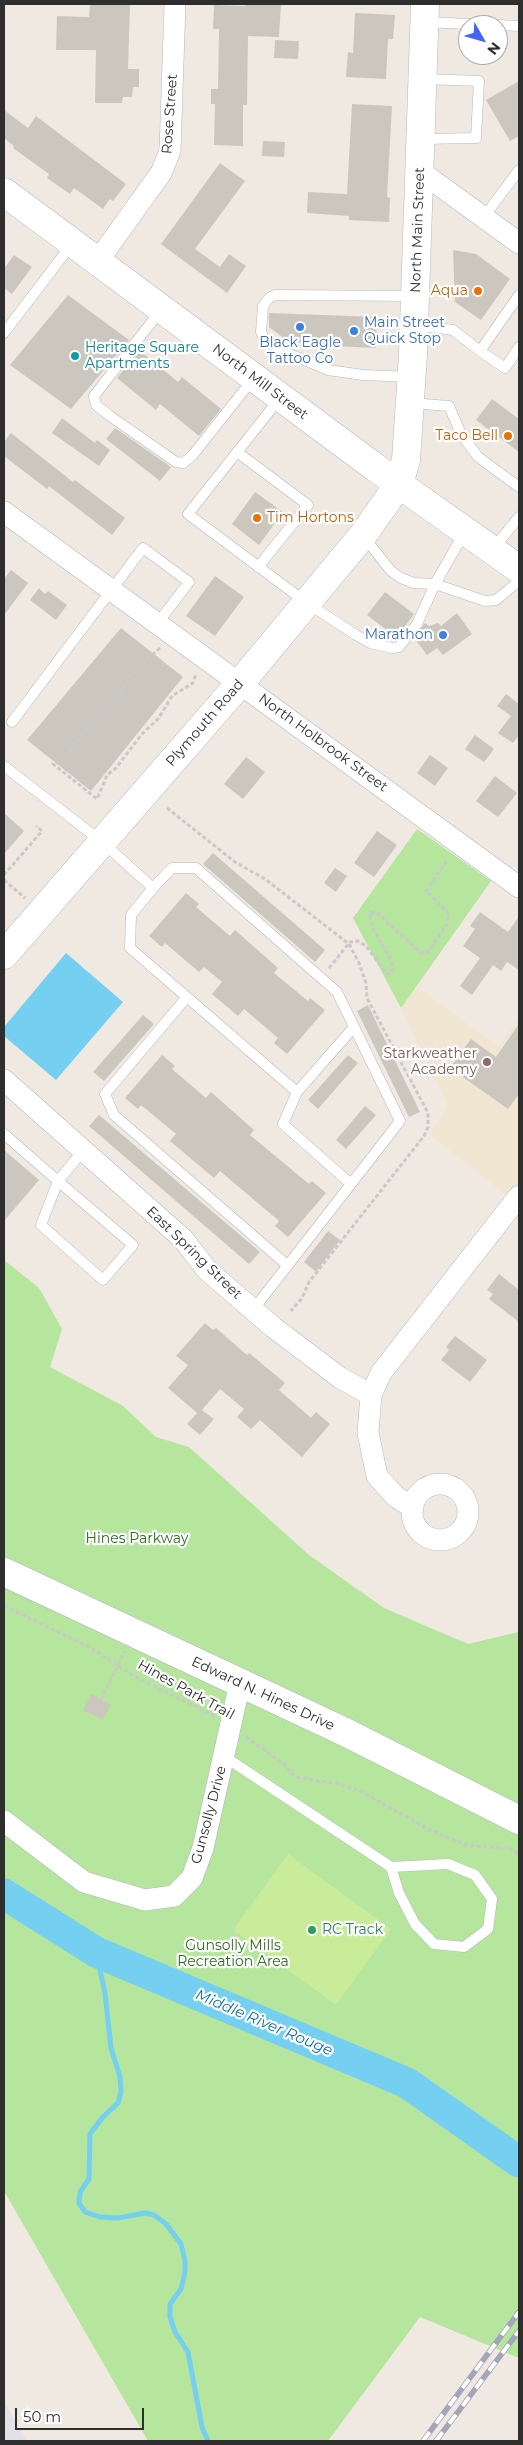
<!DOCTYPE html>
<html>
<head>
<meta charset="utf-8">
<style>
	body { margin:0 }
	#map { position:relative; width:523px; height:2445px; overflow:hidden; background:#efe9e1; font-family:Montserrat,sans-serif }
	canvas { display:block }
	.frame { position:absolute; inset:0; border:5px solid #2e2e2e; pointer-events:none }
	.north { position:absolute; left:458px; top:15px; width:50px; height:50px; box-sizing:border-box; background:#fff; border:1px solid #ababab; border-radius:50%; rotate:128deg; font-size:14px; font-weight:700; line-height:20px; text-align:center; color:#2e2e2e }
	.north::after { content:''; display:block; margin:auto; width:18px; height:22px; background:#4264fb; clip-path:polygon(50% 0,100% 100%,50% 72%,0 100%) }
	.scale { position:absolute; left:15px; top:2408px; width:129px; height:22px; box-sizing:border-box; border:2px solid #2e2e2e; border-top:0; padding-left:6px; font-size:15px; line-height:18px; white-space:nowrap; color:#2e2e2e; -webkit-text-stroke:4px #fff; paint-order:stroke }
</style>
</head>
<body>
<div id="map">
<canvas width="523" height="2445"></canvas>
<div class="frame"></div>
<div class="north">N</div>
<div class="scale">50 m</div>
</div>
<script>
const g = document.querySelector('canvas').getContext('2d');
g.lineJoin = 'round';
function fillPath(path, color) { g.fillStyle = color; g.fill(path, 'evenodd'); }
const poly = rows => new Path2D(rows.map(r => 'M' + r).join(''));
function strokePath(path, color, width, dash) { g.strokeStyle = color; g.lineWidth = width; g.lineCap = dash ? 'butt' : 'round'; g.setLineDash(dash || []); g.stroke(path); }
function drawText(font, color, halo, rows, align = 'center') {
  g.font = font + ' Montserrat,sans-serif'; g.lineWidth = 4.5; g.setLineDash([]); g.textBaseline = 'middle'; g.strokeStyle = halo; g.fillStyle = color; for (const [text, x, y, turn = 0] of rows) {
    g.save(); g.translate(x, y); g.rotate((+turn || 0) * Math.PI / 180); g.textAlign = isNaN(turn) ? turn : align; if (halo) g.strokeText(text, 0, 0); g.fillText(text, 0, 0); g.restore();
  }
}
fillPath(poly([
	[4,2401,27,2441,4,2441]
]), '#e3e1e8');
fillPath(poly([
	[417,987,499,1047,519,1018,519,1185,509,1197,430,1135,448,1106,401,1008]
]), '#f0e6d1');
fillPath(poly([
	[417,829,491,881,401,1008,353,918],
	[4,1260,39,1288,62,1329,50,1367,123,1406,156,1437,189,1447,309,1555,384,1608,468,1644,519,1632,519,2358,420,2317,328,2441,148,2441,4,2191]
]), '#b6e59e');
fillPath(poly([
	[288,1854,391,1929,336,2005,233,1930]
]), '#c9ec9a');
fillPath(poly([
	[66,953,123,1002,56,1080,4,1036,4,1027]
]), '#75cff0');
strokePath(poly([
	[96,1952,105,1993,111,2048,120,2077,121,2092,118,2103,102,2118,90,2134,89,2179,80,2192,79,2203,85,2212,100,2217,118,2218,145,2213,154,2215,166,2224,181,2244,185,2260,185,2272,181,2289,170,2304,170,2317,175,2332,188,2352,202,2427,208,2441]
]), '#75cff0', 5);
strokePath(poly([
	[4,1894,96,1952,407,2083,519,2162]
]), '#75cff0', 31);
fillPath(poly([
	[90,4,130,4,128,69,139,69,139,87,133,87,132,97,123,97,122,103,95,103,96,50,56,50,57,16,89,17],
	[245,4,281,4,279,37,248,36,247,105,243,105,243,146,214,145,215,104,211,104,211,89,218,89,219,29,213,29,214,5,245,6],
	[355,13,395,15,393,39,388,39,386,79,346,77,348,52,353,53],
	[275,40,299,41,298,59,274,58],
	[519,81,519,136,510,141,486,100],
	[352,104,392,106,387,197,390,198,389,222,349,220,349,216,307,213,308,192,347,194],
	[4,110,28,128,36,116,126,184,113,201,110,199,103,209,74,188,70,194,47,178,49,174,13,148,14,146,4,138],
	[263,141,285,142,284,157,262,156],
	[220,163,245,181,195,249,220,267,229,254,246,266,227,293,161,244],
	[453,250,476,254,510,279,481,320,455,302],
	[14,255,32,267,12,294,4,288,4,269],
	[68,295,129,340,71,409,10,365],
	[269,313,377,317,376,348,313,345,313,343,289,342,269,327],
	[139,350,178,382,182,377,221,409,199,436,160,404,156,410,117,378],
	[492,399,519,419,519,452,476,420],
	[62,418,95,443,97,440,110,450,99,466,52,433],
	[115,428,171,467,160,481,106,439],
	[11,433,73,482,75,480,125,518,112,535,49,486,47,489,4,456,4,442],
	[255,492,283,512,259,545,232,524],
	[11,570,28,583,4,615,4,579],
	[215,576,244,597,215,636,186,616],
	[39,588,45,594,48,591,67,605,56,620,30,600],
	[385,592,414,614,397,638,367,615],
	[457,613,472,634,443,655,437,648,427,655,414,638,425,623,429,626,438,623,441,626],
	[121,628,183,677,91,791,27,740],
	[506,694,519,704,519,735,513,743,498,733,511,716,497,706],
	[475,735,494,749,484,762,465,749],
	[430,755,448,768,435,786,417,773],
	[246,757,265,772,243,799,224,784],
	[495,776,517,793,498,817,476,801],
	[4,813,24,831,4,854],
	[377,831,397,845,374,877,354,863],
	[213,853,325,950,315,962,203,864],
	[335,868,347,876,336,892,324,883],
	[186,893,199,904,196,907,230,936,235,930,278,968,274,973,308,1001,310,998,325,1010,287,1054,274,1043,278,1038,244,1009,238,1016,212,994,222,982,204,967,199,972,165,943,162,947,149,936],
	[480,912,508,932,519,916,519,970,507,962,501,971,493,965,472,995,460,986,480,958,463,946,475,929,470,926],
	[368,1005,420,1112,409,1117,357,1011],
	[143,1015,154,1024,104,1081,93,1072],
	[519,1024,519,1094,508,1109,450,1068,471,1039,496,1057],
	[162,1055,175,1066,172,1069,206,1098,211,1092,254,1130,250,1135,309,1184,312,1181,326,1193,288,1237,275,1226,279,1221,220,1171,214,1178,170,1141,176,1134,141,1105,138,1109,125,1098],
	[348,1055,358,1063,318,1109,308,1100],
	[365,1106,376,1115,346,1149,336,1140],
	[99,1115,260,1252,249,1264,89,1126],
	[4,1150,39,1180,4,1221],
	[328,1231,340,1240,316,1272,304,1262],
	[499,1274,519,1290,519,1322,489,1299,493,1294,487,1290],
	[205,1323,213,1330,216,1328,247,1355,249,1353,285,1383,279,1390,311,1418,316,1412,330,1424,302,1457,260,1420,251,1429,237,1417,244,1409,220,1389,202,1410,214,1419,200,1435,187,1424,197,1413,168,1388,188,1365,176,1356],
	[455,1336,487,1360,470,1382,441,1360,449,1350,446,1347],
	[91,1694,111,1705,102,1720,83,1710]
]), '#cbc7bf');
const lane = poly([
	[425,22,491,25],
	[498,25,519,26],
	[422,139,476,138,479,81,424,79],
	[484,217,519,170],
	[161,310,94,396,96,405,110,416,176,462,183,463,192,456,253,379],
	[415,325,453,330,480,351,519,295],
	[4,333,72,244],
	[480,351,505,368,519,347],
	[411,377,363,375,328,370,278,349,264,338,261,332,263,306,269,298,275,295,415,296],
	[280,398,188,514,307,603,356,635,370,643,392,648,399,647,417,624,435,584,414,583,401,578,391,571,364,537],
	[411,403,449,406,461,434,478,457,519,487],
	[237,452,308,505,258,567],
	[464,533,435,584,485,601,496,600,519,581],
	[493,549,519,517],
	[12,722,143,548,189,582,157,624],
	[4,766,101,841,153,888,131,915,130,948,297,1092,283,1124,351,1184,400,1121,337,992,196,868,172,868,153,888],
	[187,997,105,1094,114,1115,287,1265],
	[297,1092,354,1027],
	[4,1134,58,1181,41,1225,103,1280,133,1245,58,1181,83,1151],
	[253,1310,351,1184],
	[225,1757,391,1867,399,1893,415,1924,434,1944,464,1947,488,1929,492,1899,475,1875,448,1864,391,1867]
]);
const street = poly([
	[421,172,519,243],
	[97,262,161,173,170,151,175,4],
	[4,512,519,887],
	[4,1080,183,1239,207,1270,273,1327,339,1377,371,1395],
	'412 1512a28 28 0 1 1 56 0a28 28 0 1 1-56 0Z',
	[413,1508,395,1496,377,1476,368,1433,371,1395,381,1373,519,1196],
	[4,1821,84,1882,145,1900,174,1896,192,1878,203,1848,240,1683]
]);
const secondary = poly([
	[4,192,376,468,519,569],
	[4,955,241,682,363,535,399,484,406,460,413,355,425,4],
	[4,1572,345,1732,519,1820]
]);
strokePath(lane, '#b4b7c1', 11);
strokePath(street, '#b4b7c1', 22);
strokePath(secondary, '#b4b7c1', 29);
strokePath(poly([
	[160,648,131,675,114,703,105,708,101,718,85,731,71,749,68,759,53,764,97,799,107,775,116,768,142,734,158,719,172,696,193,683,196,674],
	[167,808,235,862,265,879,349,944,359,963,366,983,367,998,428,1113,428,1127,424,1136,309,1282,302,1298,291,1311],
	[4,875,42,831,36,826],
	[4,880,25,898],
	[329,968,350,942,358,941,366,946,385,972,389,974,393,969,392,962,372,927,370,913,376,912,421,953,428,952,447,924,448,912,426,891,446,862],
	[4,1606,91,1648,134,1676,214,1716],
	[101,1700,125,1651],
	[246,1737,286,1766,295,1777,339,1784,360,1791,432,1831,466,1845,510,1849,519,1854]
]), '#c9c9c9', 3, [4, 2.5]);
strokePath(lane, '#fff', 10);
strokePath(street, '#fff', 21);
strokePath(secondary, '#fff', 28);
const rail = poly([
	[423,2441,519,2312],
	[436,2441,519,2331]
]);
strokePath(rail, '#a3a6b8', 5.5);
strokePath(rail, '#fff', 4, [11]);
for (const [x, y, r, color] of [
	[478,291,5,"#e8710a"],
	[300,327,5,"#3f7fe0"],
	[354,331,5,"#3f7fe0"],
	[75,356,5,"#0f9aa8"],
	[508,436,5,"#e8710a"],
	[257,518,5,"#e8710a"],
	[443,635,5,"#3f7fe0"],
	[487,1062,5,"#8d6e63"],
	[312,1930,5,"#2e9e5b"]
]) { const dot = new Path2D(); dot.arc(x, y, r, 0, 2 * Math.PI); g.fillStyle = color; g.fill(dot); strokePath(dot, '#fff', 2); }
drawText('14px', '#2e2e2e', '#fff', [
	["Rose Street",170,114,-86],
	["North Main Street",418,230,-88],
	["North Mill Street",260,382,37],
	["Plymouth Road",205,723,-49],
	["North Holbrook Street",323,743,36],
	["East Spring Street",194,1253,44],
	["Hines Park Trail",186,1690,29],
	["Edward N. Hines Drive",263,1694,25],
	["Gunsolly Drive",209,1815,-75]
]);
drawText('14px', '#c56008', '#fff', [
	["Aqua",468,291],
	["Taco Bell",498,436],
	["Tim Hortons",267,518,"left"]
], 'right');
drawText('14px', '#366cbe', '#fff', [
	["Main Street",364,323],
	["Quick Stop",364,339],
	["Black Eagle",300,343,"center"],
	["Tattoo Co",300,359,"center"],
	["Marathon",433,635,"right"]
], 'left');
drawText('14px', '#0d838f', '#fff', [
	["Heritage Square",85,348],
	["Apartments",85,364]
], 'left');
drawText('14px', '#785e54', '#fff', [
	["Starkweather",477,1054],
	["Academy",477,1070]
], 'right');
drawText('14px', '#2c6e1b', '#fff', [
	["Hines Parkway",137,1539],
	["Gunsolly Mills",233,1946],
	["Recreation Area",233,1962]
]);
drawText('14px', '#27864d', '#fff', [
	["RC Track",322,1930]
], 'left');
drawText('italic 15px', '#0d6fa3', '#fff', [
	["Middle River Rouge",264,2023,23]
]);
</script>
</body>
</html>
